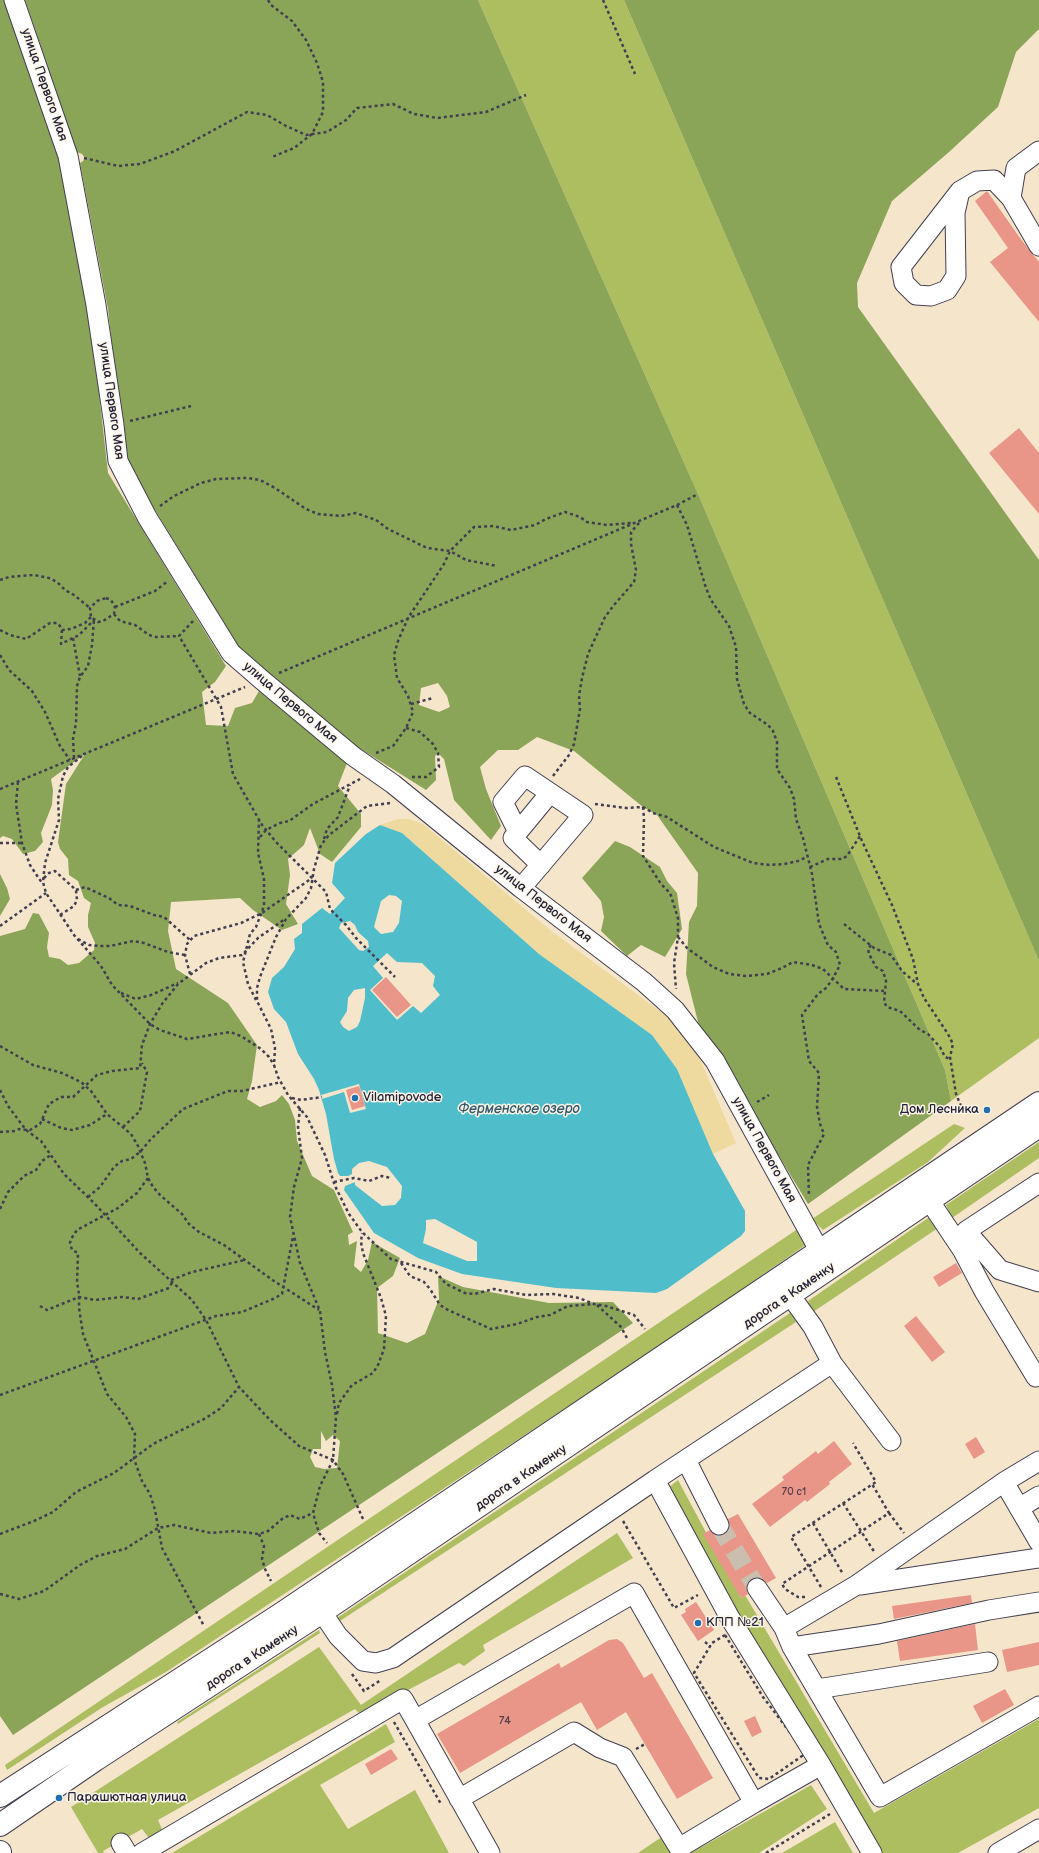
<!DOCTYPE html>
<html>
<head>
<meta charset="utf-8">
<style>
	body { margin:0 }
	canvas { display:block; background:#f5e5cb }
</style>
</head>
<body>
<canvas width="1039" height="1853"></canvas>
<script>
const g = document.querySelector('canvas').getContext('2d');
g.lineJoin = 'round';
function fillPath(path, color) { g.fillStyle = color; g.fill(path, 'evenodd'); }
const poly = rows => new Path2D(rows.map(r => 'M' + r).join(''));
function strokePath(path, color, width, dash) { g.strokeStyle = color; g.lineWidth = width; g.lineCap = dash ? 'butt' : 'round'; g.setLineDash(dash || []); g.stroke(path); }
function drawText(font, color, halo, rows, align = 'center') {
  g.font = font + ' "Balsamiq Sans",sans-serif'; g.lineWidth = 3; g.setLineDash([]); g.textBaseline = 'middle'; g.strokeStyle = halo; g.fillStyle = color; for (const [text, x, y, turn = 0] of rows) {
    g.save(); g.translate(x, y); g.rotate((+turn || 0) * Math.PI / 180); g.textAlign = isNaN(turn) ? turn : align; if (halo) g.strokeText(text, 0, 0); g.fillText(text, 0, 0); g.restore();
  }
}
fillPath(poly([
	[478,0,624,0,1039,961,1039,1038,951,1101,945,1070,698,494],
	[954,1124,965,1128,928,1162,823,1230,812,1219],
	[1039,1142,1039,1158,952,1218,946,1205],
	[931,1216,941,1226,813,1312,808,1301],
	[799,1228,807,1244,670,1339,166,1672,103,1707,7,1770,5,1765],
	[790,1313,796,1322,340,1621,337,1618],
	[678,1480,741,1598,745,1595,874,1813,1039,1719,1039,1808,958,1853,876,1853,664,1491],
	[617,1533,633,1558,483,1645,485,1651,464,1666,459,1663,361,1715,355,1709,158,1820,162,1829,149,1838,142,1829,103,1851,104,1853,98,1853,71,1807,319,1647,361,1705],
	[319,1630,320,1633,178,1724,177,1722],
	[386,1724,395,1742,320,1785,348,1829,415,1790,449,1853,172,1853],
	[811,1785,827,1809,759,1853,691,1853],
	[835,1822,853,1853,782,1853],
	[663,1836,670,1853,638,1853]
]), '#adbe61');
fillPath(poly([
	[0,0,6,0,61,157,90,313,108,473,226,666,215,682,202,692,206,725,228,726,235,708,252,703,259,691,347,763,338,786,361,814,361,827,332,862,320,854,310,828,304,845,288,859,290,875,286,904,298,924,282,930,253,910,240,898,171,902,168,931,176,969,228,1003,257,1045,252,1081,247,1099,260,1107,276,1101,282,1095,289,1104,295,1120,297,1141,312,1176,334,1190,353,1232,348,1235,349,1245,357,1241,354,1266,361,1272,368,1260,372,1242,400,1258,393,1276,377,1288,378,1333,407,1343,425,1334,439,1299,438,1276,463,1287,549,1303,613,1302,633,1323,13,1735,0,1716,0,936,25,929,33,913,39,914,49,933,47,947,49,957,60,959,68,965,79,963,94,950,95,943,88,927,88,915,91,903,84,898,78,881,69,875,68,859,60,849,58,842,66,784,85,754,51,779,53,790,52,805,41,833,43,842,35,851,23,854,12,839,3,836,0,838],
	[321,1431,326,1441,333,1435,340,1441,337,1468,324,1469,315,1467,310,1457,313,1449,321,1449],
	[25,0,478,0,698,494,945,1070,951,1101,808,1204,698,1022,686,974,689,922,697,906,698,873,657,815,643,807,574,751,537,737,518,750,498,750,480,767,486,789,501,826,491,840,454,800,444,759,438,753,435,756,436,780,426,790,356,746,240,649,124,459,108,309,80,163,83,161,85,158,82,154,77,152],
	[438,683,447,696,450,707,439,712,419,705,421,688],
	[624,0,1039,0,1039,29,1016,52,998,107,949,152,892,201,857,283,858,307,1039,560,1039,961],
	[615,841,630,847,660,867,667,881,677,893,682,929,665,957,641,945,627,956,601,931,604,917,601,901,582,878],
	[0,874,7,888,10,899,0,916]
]), '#8aa557');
fillPath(poly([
	[398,819,409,819,423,824,550,930,669,1018,700,1059,736,1143,713,1154,677,1069,652,1035,539,954,402,833,380,825]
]), '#eeda9e');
fillPath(poly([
	[380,825,402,833,539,954,652,1035,677,1069,713,1154,745,1211,745,1231,741,1236,667,1289,656,1293,556,1288,462,1274,418,1258,374,1233,344,1190,345,1186,355,1182,355,1185,382,1206,395,1205,401,1198,402,1186,387,1167,369,1161,359,1163,352,1169,352,1174,348,1176,340,1176,338,1173,334,1159,326,1114,319,1090,314,1079,298,1054,286,1022,274,1009,268,992,272,978,284,967,295,949,294,939,302,933,302,924,322,908,330,914,345,898,332,883,335,863,366,834],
	[389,895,396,896,402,901,399,923,393,932,381,934,374,927,381,901],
	[350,921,355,925,358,932,368,941,369,947,363,951,359,950,339,928,341,923],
	[387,953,397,962,422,963,435,976,433,986,440,995,421,1013,413,1006,397,1020,370,990,383,978,373,966],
	[365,988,365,998,360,1021,357,1027,349,1031,343,1027,340,1022,347,1011,348,998,354,990],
	[435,1219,477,1242,477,1261,467,1261,423,1243,426,1229,426,1220]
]), '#50bdca');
fillPath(poly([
	[359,1084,366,1109,350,1113,344,1092,322,1099,321,1095]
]), '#f5e5cb');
fillPath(poly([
	[987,191,1020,238,1039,262,1039,322,990,262,1008,248,975,201],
	[1019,428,1039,453,1039,514,989,453],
	[386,977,411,1005,397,1017,372,990],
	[359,1086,365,1106,352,1110,346,1090],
	[956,1263,962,1273,939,1287,933,1277],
	[916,1316,945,1352,932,1362,904,1326],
	[976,1437,985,1452,974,1459,965,1444],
	[834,1441,852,1464,829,1482,830,1484,807,1502,805,1500,770,1527,752,1504,784,1480,782,1477,816,1451,818,1454],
	[738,1514,776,1578,767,1583,761,1578,751,1579,747,1584,746,1588,748,1594,741,1598,703,1534,710,1530,718,1536,724,1535,730,1526,728,1519],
	[971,1595,972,1603,894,1619,892,1606],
	[696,1602,714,1630,698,1641,681,1615,686,1612,685,1609],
	[975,1624,978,1650,900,1661,897,1641],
	[617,1639,623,1643,644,1678,652,1673,713,1778,677,1799,626,1712,597,1730,581,1702,460,1773,437,1734,559,1663,561,1668,609,1640],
	[1039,1642,1039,1665,1007,1672,1002,1650],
	[1005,1689,1014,1705,982,1723,973,1706],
	[755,1716,762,1732,752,1737,744,1721],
	[391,1749,398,1759,371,1775,365,1764]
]), '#e99587');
strokePath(poly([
	[719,1525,757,1588]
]), '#cbbeae', 19, [19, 10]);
const minor = poly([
	[14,0,68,156,96,305,114,425,118,461,147,517,231,653,262,680,353,756,393,784,521,888,644,982,675,1010,715,1061,819,1250],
	[960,191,955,213,956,276,947,290,931,296,916,295,904,283,901,267,960,191,977,181,994,180,1011,198,1039,246],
	[1011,198,1016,168,1039,151],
	[518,832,503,802,525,776,583,815,521,888],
	[541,865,513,838,550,793],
	[1039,1183,966,1231,1000,1270,1039,1282],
	[929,1200,963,1251,984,1291,1036,1377],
	[790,1295,813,1327,832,1363,891,1441],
	[686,1460,719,1525],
	[655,1480,832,1363],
	[1004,1482,1039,1542],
	[1019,1508,1039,1496],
	[860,1585,1039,1558],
	[757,1588,784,1628,792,1647,880,1797,1039,1706],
	[322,1612,338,1636,363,1661,376,1663,393,1658,655,1480,730,1618,821,1765,872,1853],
	[784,1628,855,1586,1004,1482,1039,1461],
	[792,1647,879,1634,989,1610,1039,1602],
	[817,1689,988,1662],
	[459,1799,574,1732,600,1748,623,1757,679,1848,754,1803],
	[121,1843,127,1853],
	[142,1853,403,1699,415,1720],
	[490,1853,415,1720,634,1593,754,1803,821,1765],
	[998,1853,1039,1829]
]);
const major = poly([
	[0,1796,281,1614,1039,1103],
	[0,1825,95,1760,322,1612,1039,1126],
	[0,1852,0,1853]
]);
strokePath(minor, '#423f51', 21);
strokePath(major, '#423f51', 24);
strokePath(poly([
	[268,0,271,5,292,21,306,40,317,63,323,82,323,112,312,134,294,148,272,157],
	[603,0,635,74],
	[84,158,118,166,140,164,175,151,247,112,267,115,286,126,306,135,327,132,346,120,357,108,393,104,414,114,437,118,486,112,526,95],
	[130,421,191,406],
	[677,505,687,525,706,588,711,600,729,626,736,647,737,679,744,704,750,713,768,725,773,731,777,742,777,769,790,788,794,799,796,819,803,838,812,874,819,924,828,945,836,952,840,965,832,980,826,988,818,994,802,1015,809,1061,819,1073,817,1107,820,1124,824,1134,808,1165,809,1196],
	[160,506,174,496,201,483,216,479,247,478,260,480,275,488,306,509,318,514,341,516,356,513,376,520,388,529,427,548,450,551,466,560,497,566],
	[0,580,9,577,34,575,49,578,57,582,65,590,74,595,90,608],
	[106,598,111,600,115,607,114,614,103,621,98,622,91,617,90,608,97,601,106,598],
	[115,607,155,591,168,581],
	[114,614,120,621,135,625,149,635,156,637,179,636],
	[193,621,179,636,221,707,233,774,262,825,276,842,326,892,330,909,346,925,356,938,395,977],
	[0,630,10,635,26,639,50,623,57,623,60,626,62,630,71,629,85,623,91,617],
	[62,630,61,644,79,635,94,620],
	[73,638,80,676],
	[0,655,9,670,32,691,45,712,60,746,70,760],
	[279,673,677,505,698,494],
	[411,704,433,698],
	[406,728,420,732,433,744,438,753,439,767,426,777,411,777],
	[376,753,393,746,406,728,413,712,408,696,397,678,394,655,398,641,408,618,444,564,450,551,474,527,493,526,511,530,535,525,546,519,565,512,580,517,587,522,607,525,631,523],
	[82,756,68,767,63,776,58,799,59,820,45,863,43,882,46,893,74,935,101,966,112,985,150,1024,160,1030,187,1039,230,1032,241,1036,261,1049,269,1057,274,1065],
	[74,758,73,739,76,723,77,686,80,677,88,666,92,645,94,619],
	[553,776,569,755,574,744,580,709,579,696,582,678,588,654,605,617,614,605,634,582,636,570,631,544,631,532,640,522],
	[836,777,862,841,892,905,913,959,918,984,924,998,948,1034,953,1044,950,1057,956,1094,963,1111],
	[18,782,16,804,22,843,30,865,42,883],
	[0,789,245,687],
	[390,803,367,806,329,835,321,845,314,869,311,888,306,898,286,919,276,937,260,977,257,988,257,1001,271,1029,275,1048,274,1065,278,1077,288,1095,307,1117,325,1155,335,1186,349,1214,362,1232,391,1259,436,1272,446,1284,465,1293,474,1294,494,1289,526,1295,553,1294,579,1298,594,1304,606,1306,634,1315,645,1329],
	[595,804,626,808,643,807,653,813,667,817,714,847,753,863,770,865,784,864,798,861,807,857],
	[643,807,644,818,643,856,661,884,670,893,678,918,678,937,674,963,676,989],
	[260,837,266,830,280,823,289,821,313,804,360,779],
	[324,839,327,829,338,817,350,785],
	[0,843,22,843],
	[810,867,828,859,842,859,847,856,860,836],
	[44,878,49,873,55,871,76,890,77,900,74,906,60,915],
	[76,890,85,887,109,898,118,905,130,906,154,915,164,917,190,940],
	[844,924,874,948,891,955,902,971,917,984],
	[0,926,46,893],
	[678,937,687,948,713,967,729,974,746,976,767,974,782,968,793,962,812,965,823,969,844,989,884,991],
	[78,939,89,945,99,946,110,946,133,941,144,943,168,952,185,955],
	[871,945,868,949,869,954,876,967,883,971,886,981,884,1002,887,1007,900,1011,920,1030,928,1034,940,1047,945,1057,950,1059],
	[190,974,185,955,187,944,194,936,241,923,262,913,312,878],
	[121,993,136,999,151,995,178,983],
	[256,1000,248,984,243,962,250,934,256,927,264,906,264,879,258,853,259,819],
	[0,1046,33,1065,62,1073,81,1082,91,1091,107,1114,131,1134,138,1146,145,1163,148,1178,153,1187,160,1195,182,1214,189,1224,199,1232,224,1245,274,1281,319,1310],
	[0,1090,8,1106,26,1130,41,1141,64,1174,95,1204,140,1253,192,1300,206,1320,239,1387,270,1420,299,1446,333,1460,343,1474,363,1519],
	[292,1098,301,1100,322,1097],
	[757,1102,769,1095],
	[300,1108,298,1127,302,1158,294,1187,290,1217,300,1263,320,1311,325,1352,332,1385,336,1417,333,1460,320,1486,313,1513,319,1533,327,1543],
	[42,1119,61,1128,72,1130,90,1125,107,1114],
	[123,1127,140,1111,147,1072,142,1063],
	[0,1132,15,1131,19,1129,30,1130,40,1124,49,1104,61,1097,73,1097,97,1075,112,1071,140,1068,142,1045,150,1024,162,1004,178,984,206,963,219,958,242,955,258,938,285,919],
	[148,1178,137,1193,118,1208,77,1230,71,1239,70,1243,72,1250,78,1253,77,1282,79,1294,79,1308,83,1334,107,1394,126,1417,135,1434,134,1459,142,1481,150,1494,155,1510,162,1548,204,1626],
	[334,1182,354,1178,369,1181,382,1176,391,1178],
	[88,1197,100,1187,114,1167,122,1161,131,1159,140,1152,151,1139,183,1109,228,1091,242,1091,281,1082],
	[0,1209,8,1192,24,1176,36,1170,42,1161,51,1155],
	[401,1263,410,1276,424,1282,430,1289,440,1305,448,1310,491,1329,517,1324,537,1317,550,1315,568,1306,594,1304],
	[171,1280,192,1272,245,1260],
	[597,1305,621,1327,628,1340],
	[40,1306,47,1310,79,1297,95,1300,122,1297,138,1299,169,1288,173,1281],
	[0,1395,216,1316,242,1312,273,1299,282,1294,293,1236],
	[337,1414,339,1403,352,1385,373,1373,378,1365,384,1349,386,1316,381,1298,363,1253,361,1242,362,1233],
	[843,1503,875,1553],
	[889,1513,904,1533],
	[623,1521,674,1608,698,1595],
	[813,1523,843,1574],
	[0,1534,34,1521,53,1512,76,1492,114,1473,153,1444,206,1418,221,1408,239,1387],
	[259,1534,264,1546,262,1559,265,1569,271,1581],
	[821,1587,791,1537,876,1482,853,1443],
	[0,1594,19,1599,44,1591,80,1565,97,1556,125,1549,158,1528,174,1525,211,1533,234,1531,259,1534,268,1531,282,1519,290,1515,300,1519,313,1513],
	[805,1597,798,1597,785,1589,782,1584,889,1513,872,1484],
	[725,1635,763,1697,802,1748,802,1756,769,1779,759,1778,694,1673,712,1643,725,1635],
	[705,1642,710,1646],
	[352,1674,364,1691,381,1680],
	[394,1722,441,1804],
	[636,1749,645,1744],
	[766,1853,830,1814]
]), '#423f51', 2.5, [3, 3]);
strokePath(minor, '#fff', 19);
strokePath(major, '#fff', 22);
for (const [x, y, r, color] of [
	[355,1098,4,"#1f6fb2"],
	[987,1110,4,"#1f6fb2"],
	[698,1623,4,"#1f6fb2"],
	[59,1798,4,"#1f6fb2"]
]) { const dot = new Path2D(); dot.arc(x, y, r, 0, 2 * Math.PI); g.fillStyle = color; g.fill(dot); strokePath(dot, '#fcf5e5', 1.5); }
drawText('11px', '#543f4e', null, [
	["70 с1",794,1492],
	["74",505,1721]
]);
drawText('13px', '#22223b', '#fcf5e5', [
	["улица Первого Мая",44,85,71],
	["улица Первого Мая",111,401,82],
	["улица Первого Мая",290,703,40],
	["улица Первого Мая",543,904,38],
	["улица Первого Мая",764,1150,61],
	["дорога в Каменку",789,1296,-34],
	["дорога в Каменку",521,1478,-34],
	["дорога в Каменку",252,1658,-33]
]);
drawText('13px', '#22223b', '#fcf5e5', [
	["Vilamipovode",363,1098],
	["Дом Лесника",979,1110,"right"],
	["КПП №21",706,1623],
	["Парашютная улица",67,1798]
], 'left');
drawText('italic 14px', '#32586d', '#fcf5e5', [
	["Ферменское озеро",519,1109]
]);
</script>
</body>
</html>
